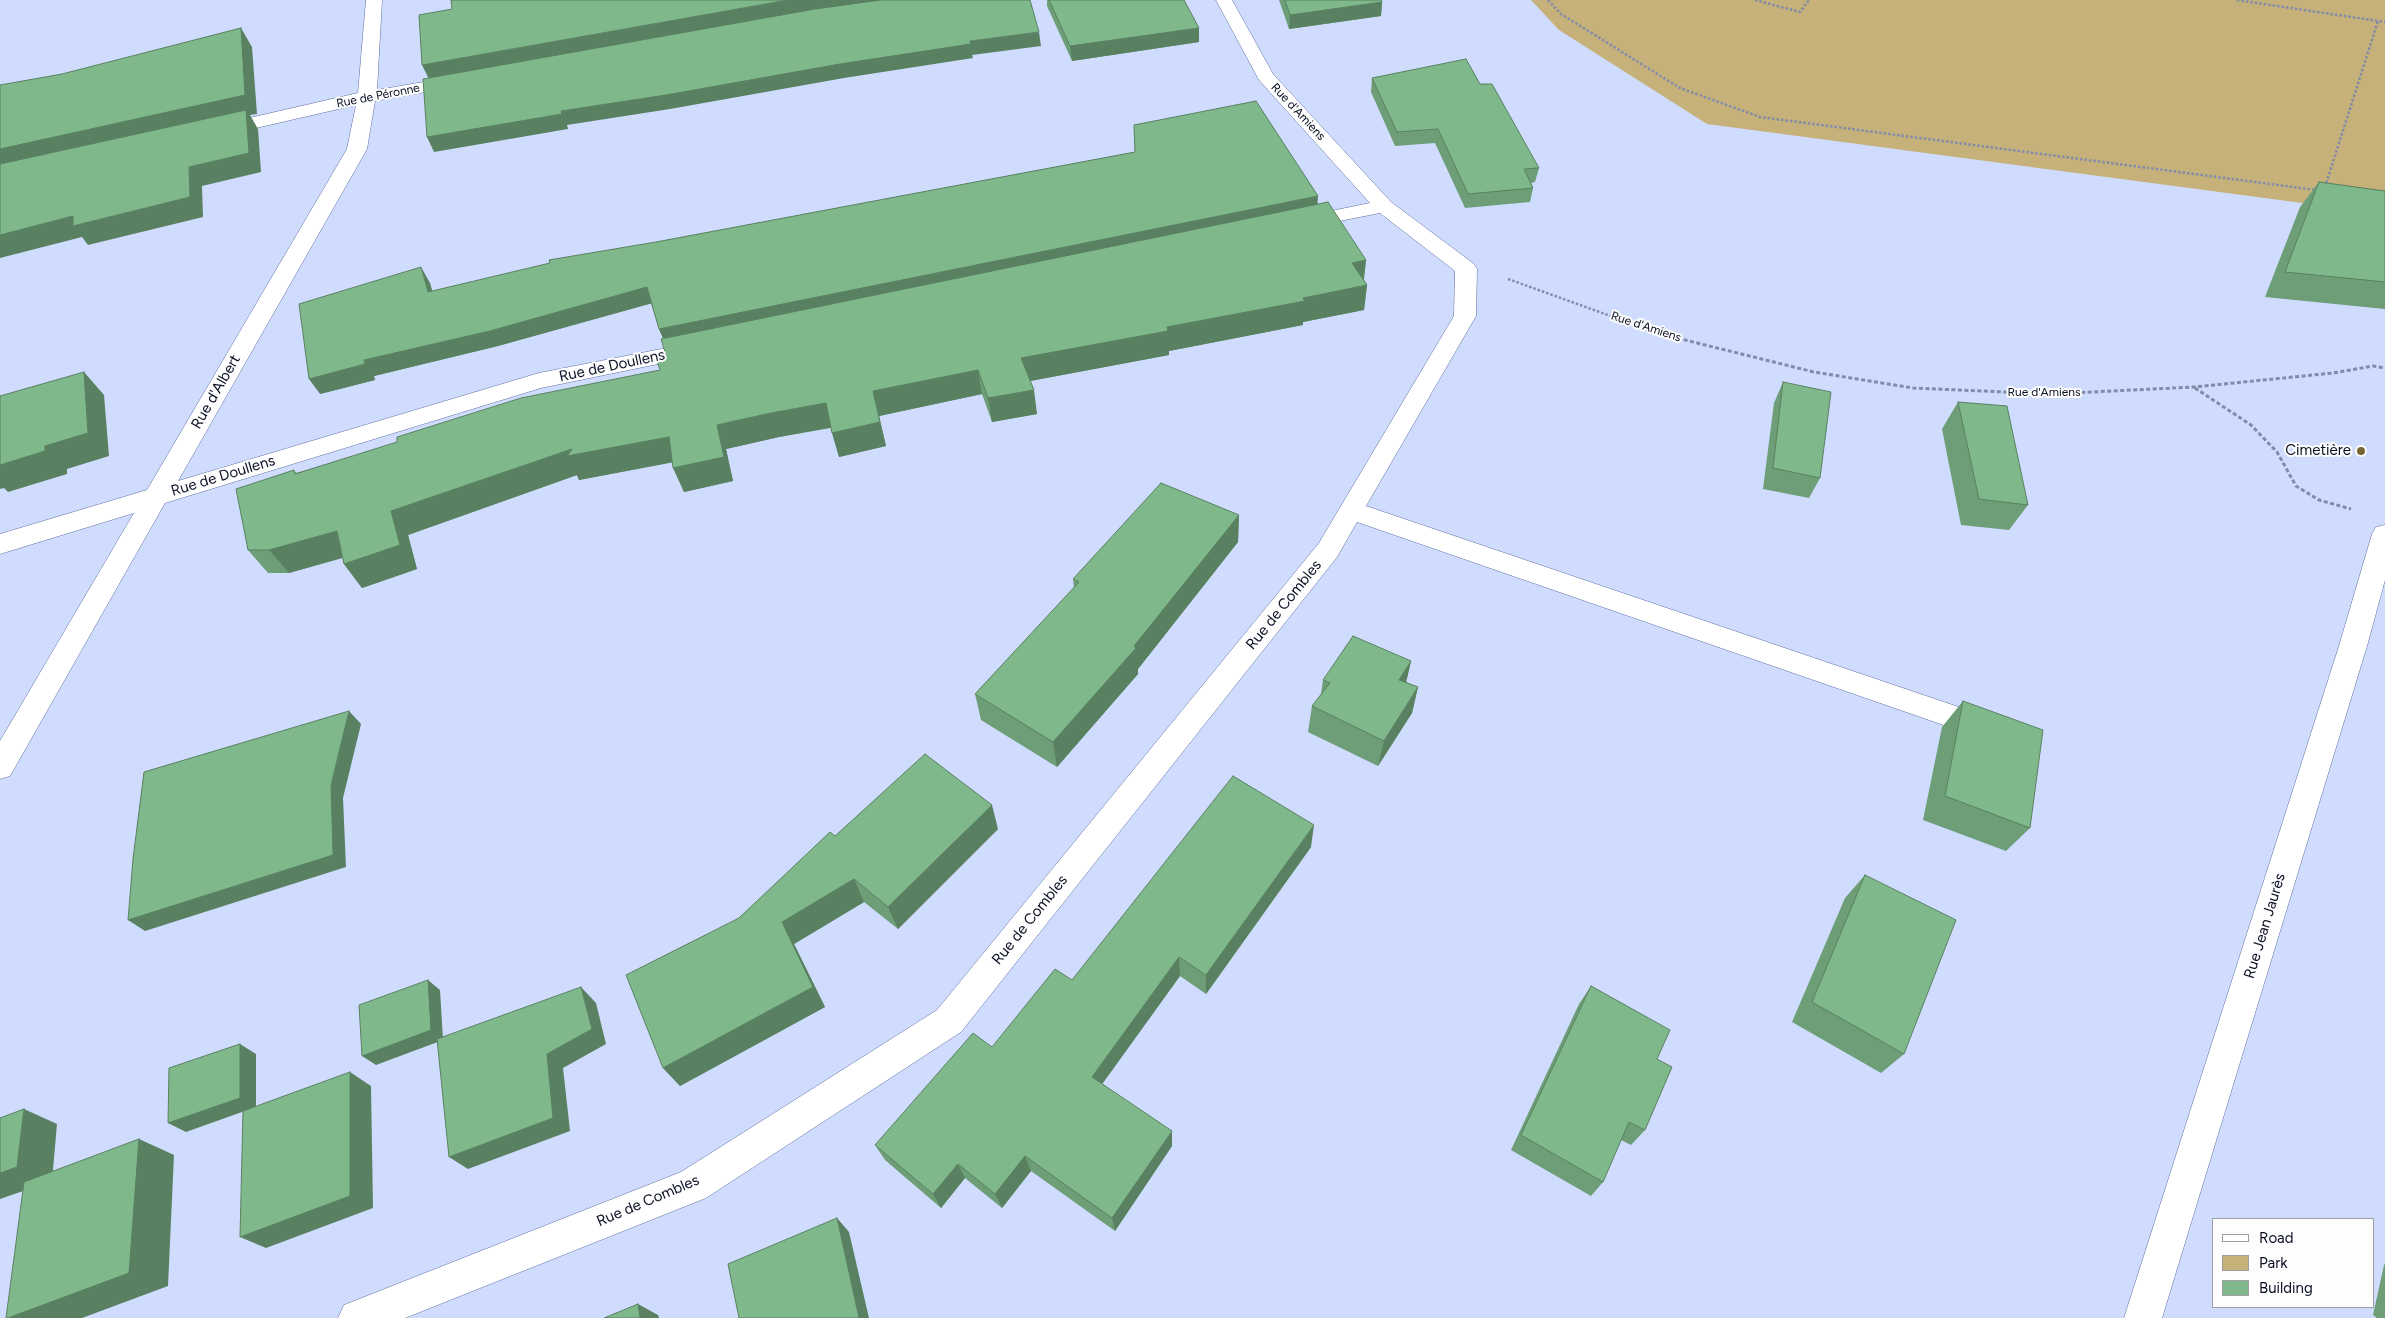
<!DOCTYPE html>
<html>
<head>
<meta charset="utf-8">
<style>
	body { margin:0 }
	#map { position:relative; width:2385px; height:1318px; overflow:hidden; background:#cfdcfe; font-family:Figtree,sans-serif }
	canvas { display:block }
	.legend { position:absolute; left:2212px; top:1218px; width:162px; height:90px; box-sizing:border-box; background:#fdfdfd; border:1px solid #9c9ea6; margin:0; padding:6px 9px; list-style:none; font-size:15px; color:#0a0f23 }
	.legend li { display:flex; align-items:center; gap:10px; height:25px }
	.legend b { width:25px; border:1px solid #9c9ea6 }
</style>
</head>
<body>
<div id="map">
<canvas width="2385" height="1318"></canvas>
<ul class="legend">
<li><b style="height:6px;background:#fff"></b>Road</li>
<li><b style="height:14px;background:#c6b17a"></b>Park</li>
<li><b style="height:14px;background:#7fb88b"></b>Building</li>
</ul>
</div>
<script>
const g = document.querySelector('canvas').getContext('2d');
g.lineJoin = 'round';
function fillPath(path, color) { g.fillStyle = color; g.fill(path, 'evenodd'); }
const poly = rows => new Path2D(rows.map(r => 'M' + r).join(''));
function strokePath(path, color, width, dash) { g.strokeStyle = color; g.lineWidth = width; g.lineCap = dash ? 'butt' : 'round'; g.setLineDash(dash || []); g.stroke(path); }
function drawText(font, color, halo, rows, align = 'center') {
  g.font = font + ' Figtree,sans-serif'; g.lineWidth = 4; g.setLineDash([]); g.textBaseline = 'middle'; g.strokeStyle = halo; g.fillStyle = color; for (const [text, x, y, turn = 0] of rows) {
    g.save(); g.translate(x, y); g.rotate((+turn || 0) * Math.PI / 180); g.textAlign = isNaN(turn) ? turn : align; if (halo) g.strokeText(text, 0, 0); g.fillText(text, 0, 0); g.restore();
  }
}
fillPath(poly([
	[1531,0,2385,0,2385,214,1707,124,1559,30]
]), '#c6b17a');
const street = poly([
	[366,0,382,0,377,90,459,76,465,77,468,81,465,85,459,86,375,101,367,149,178,481,539,373,692,343,700,345,703,350,700,355,692,357,541,388,165,503,10,776,0,779,0,741,134,513,0,554,0,534,147,490,347,149,356,105,217,137,210,135,207,131,210,127,358,93,366,0],
	[1216,0,1232,0,1273,74,1391,202,1474,264,1477,269,1476,316,1366,506,1997,720,2001,728,1997,736,1987,740,1357,522,1337,557,961,1032,706,1198,405,1318,338,1318,344,1305,681,1172,937,1010,1319,543,1454,316,1455,271,1380,213,1299,229,1292,227,1289,223,1292,219,1370,203,1259,80,1216,0]
]);
const secondary = poly([
	[2385,525,2385,580,2367,646,2162,1318,2124,1318,2339,646,2372,534,2376,527,2385,525]
]);
strokePath(street, '#5e6ea1', 1);
strokePath(secondary, '#5e6ea1', 1);
strokePath(poly([
	[1548,0,1561,14,1680,88,1760,117,2316,190],
	[1755,0,1800,12,1809,0],
	[2237,0,2385,22],
	[2325,187,2378,21],
	[1508,279,1644,328]
]), '#828ba8', 2.5, [2.5, 2]);
strokePath(poly([
	[1640,327,1661,334,1814,372,1913,388,2051,394,2194,387,2333,373,2373,366,2385,368],
	[2195,388,2251,425,2277,452,2296,486,2319,500,2351,509]
]), '#828ba8', 3, [4, 2.5]);
fillPath(street, '#fff');
fillPath(secondary, '#fff');
fillPath(poly([
	[1047,0,1184,0,1199,42,1072,61,1047,6],
	[1279,0,1381,0,1382,2,1381,16,1289,29],
	[1372,78,1480,84,1539,168,1535,182,1531,183,1533,188,1530,202,1465,208,1435,143,1395,146,1371,92],
	[1134,125,1317,204,1366,260,1364,280,1367,285,1364,310,1303,322,1303,325,1169,351,1169,355,1030,381,1037,414,992,422,982,394,879,416,886,446,839,457,831,428,779,437,726,449,733,481,684,492,672,462,579,480,577,475,408,535,417,569,362,588,344,564,343,558,289,573,268,573,248,550,294,470,296,473,660,370,665,352,663,338,659,329,651,303,498,346,374,376,375,380,320,394,430,283,432,291,656,242,1135,152],
	[2319,182,2385,191,2385,309,2265,297,2300,207],
	[1783,382,1820,478,1809,498,1763,489,1774,403],
	[1958,402,2028,505,2009,530,1961,525,1942,429],
	[1239,515,1238,542,1138,669,1138,674,1057,767,981,720,975,694,1074,588,1073,579],
	[1411,661,1406,682,1418,687,1412,713,1378,766,1308,732,1312,706,1321,694,1323,680],
	[1963,701,2030,828,2006,851,1923,820,1942,727],
	[998,829,898,929,864,902,794,944,825,1007,680,1086,663,1068,739,918,835,836],
	[1311,847,1206,994,1180,976,1102,1084,1172,1146,1115,1231,1031,1171,1002,1208,965,1178,941,1208,885,1160,875,1145,1072,980],
	[1865,875,1904,1054,1881,1073,1792,1022,1845,898],
	[1591,986,1657,1059,1645,1130,1631,1145,1621,1140,1603,1182,1591,1196,1511,1150,1579,1004],
	[2385,1264,2385,1318,2377,1318,2373,1315,2384,1265]
]), '#6d9e78');
fillPath(poly([
	[788,0,884,0,429,79,422,65],
	[1382,2,1381,16,1289,29,1290,15],
	[241,28,252,47,257,114,250,115,258,129,261,172,202,186,203,217,88,245,82,237,0,258,0,235,189,167,0,172,0,149],
	[1199,28,1199,42,1072,61,1070,46],
	[1039,32,1041,46,972,55,973,58,844,78,670,109,567,125,568,129,434,152,427,137,561,111,970,41],
	[1318,196,1317,212,666,345,659,329],
	[1366,260,1363,284,1352,263],
	[421,267,430,283,437,308,428,292],
	[1367,285,1364,310,1303,322,1303,325,1169,351,1169,355,1025,382,1021,358,1303,298],
	[647,287,653,303,498,346,374,376,375,380,320,394,309,379,364,360],
	[978,370,982,394,879,416,886,446,839,457,832,433,873,391],
	[84,372,104,395,109,456,67,469,67,474,8,492,4,488,0,489,0,465,45,446],
	[1034,390,1037,414,992,422,988,398],
	[826,403,833,427,779,437,726,449,733,481,684,492,673,468,717,425,771,413],
	[669,437,680,461,579,480,577,475,408,535,417,569,362,588,344,564,391,511,572,449],
	[1239,515,1238,542,1138,669,1138,674,1057,767,1053,742,1134,646],
	[337,531,355,554,289,573,269,550],
	[1411,661,1405,687,1399,680],
	[1418,687,1412,713,1378,766,1384,741],
	[349,711,361,724,343,798,346,867,145,931,128,920,331,785],
	[992,805,998,829,898,929,888,907],
	[1314,825,1311,847,1206,994,1206,975],
	[854,879,864,902,794,944,825,1007,680,1086,663,1068,782,922],
	[1179,957,1180,976,1095,1094,1092,1077],
	[428,980,440,990,443,1040,376,1065,362,1056],
	[581,987,596,1003,606,1044,563,1068,570,1131,468,1169,449,1157,547,1054],
	[240,1044,256,1054,256,1107,186,1132,168,1123],
	[350,1072,371,1086,373,1208,266,1248,240,1237],
	[24,1109,57,1124,52,1181,0,1199,0,1173],
	[1172,1131,1172,1146,1115,1231,1112,1218],
	[139,1139,174,1155,168,1286,82,1318,8,1318],
	[1025,1156,1031,1171,1002,1208,995,1194],
	[958,1164,965,1178,941,1208,933,1194],
	[837,1218,849,1232,869,1318,859,1318],
	[638,1304,658,1315,659,1318,640,1318]
]), '#598161');
const building = poly([
	[451,0,788,0,422,65,419,15,452,9,451,0],
	[881,0,1030,0,1039,32,970,41,971,44,840,64,666,95,561,111,562,114,427,137,423,79,815,9,881,0],
	[1049,0,1184,0,1199,28,1070,46,1049,0],
	[1285,0,1381,0,1382,2,1290,15,1285,0],
	[241,28,245,95,0,149,0,85,62,74,241,28],
	[1466,59,1480,84,1492,84,1539,168,1524,169,1533,188,1468,194,1438,129,1397,132,1372,78,1466,59],
	[1256,101,1318,196,659,329,647,287,490,331,364,360,365,364,309,379,299,304,421,267,428,292,550,263,549,260,656,242,1135,152,1134,125,1256,101],
	[246,110,249,153,189,167,190,197,73,226,73,216,0,235,0,164,246,110],
	[2319,182,2385,191,2385,282,2285,272,2319,182],
	[1328,202,1366,260,1352,263,1367,285,1303,298,1305,301,1167,327,1168,331,1021,358,1034,390,988,398,978,370,873,391,880,422,832,433,826,403,771,413,717,425,724,457,673,468,669,437,567,456,572,449,391,511,400,545,344,564,337,531,269,550,248,550,236,489,294,470,295,474,397,442,397,437,521,398,660,370,655,355,665,352,661,339,1328,202],
	[84,372,88,433,45,446,45,451,0,465,0,396,84,372],
	[1783,382,1831,392,1820,478,1773,468,1783,382],
	[1958,402,2007,406,2028,505,1979,499,1958,402],
	[1161,483,1239,515,1134,646,1136,648,1053,742,975,694,1079,582,1073,579,1161,483],
	[1353,636,1411,661,1399,680,1418,687,1384,741,1312,706,1330,683,1323,680,1353,636],
	[1963,701,2043,730,2030,828,1945,796,1963,701],
	[349,711,331,785,333,855,128,920,133,859,144,772,349,711],
	[925,754,992,805,888,907,854,879,782,922,813,987,663,1068,626,975,739,918,830,832,835,836,925,754],
	[1233,776,1314,825,1206,975,1179,957,1092,1077,1172,1131,1112,1218,1025,1156,995,1194,958,1164,933,1194,875,1145,973,1033,992,1047,1055,969,1072,980,1233,776],
	[1865,875,1956,920,1904,1054,1812,1002,1865,875],
	[428,980,431,1030,362,1056,359,1005,428,980],
	[1591,986,1670,1030,1657,1059,1672,1067,1645,1130,1629,1122,1603,1182,1521,1135,1591,986],
	[581,987,592,1029,547,1054,553,1118,449,1157,437,1039,581,987],
	[240,1044,240,1098,168,1123,169,1068,240,1044],
	[350,1072,350,1196,240,1237,243,1111,350,1072],
	[24,1109,17,1167,0,1173,0,1118,24,1109],
	[139,1139,129,1273,8,1318,6,1318,24,1182,139,1139],
	[837,1218,859,1318,739,1318,728,1264,837,1218],
	[638,1304,640,1318,604,1318,638,1304]
]);
fillPath(building, '#7fb88b');
strokePath(building, '#598161', 1);
for (const [x, y, r, color] of [
	[2361,451,5,"#766432"]
]) { const dot = new Path2D(); dot.arc(x, y, r, 0, 2 * Math.PI); g.fillStyle = color; g.fill(dot); strokePath(dot, '#fdfdfd', 2); }
drawText('12px', '#0a0f23', '#fdfdfd', [
	["Rue de Péronne",378,96,-11],
	["Rue d'Amiens",1298,112,47],
	["Rue d'Amiens",1646,327,18],
	["Rue d'Amiens",2044,392]
]);
drawText('15px', '#0a0f23', '#fdfdfd', [
	["Rue de Doullens",612,366,-12],
	["Rue d'Albert",216,392,-60],
	["Rue de Doullens",223,476,-17],
	["Rue de Combles",1284,605,-51],
	["Rue de Combles",1030,920,-51],
	["Rue Jean Jaurès",2265,926,-73],
	["Rue de Combles",648,1201,-23]
]);
drawText('15px', '#0a0f23', '#fdfdfd', [
	["Cimetière",2351,451]
], 'right');
</script>
</body>
</html>
